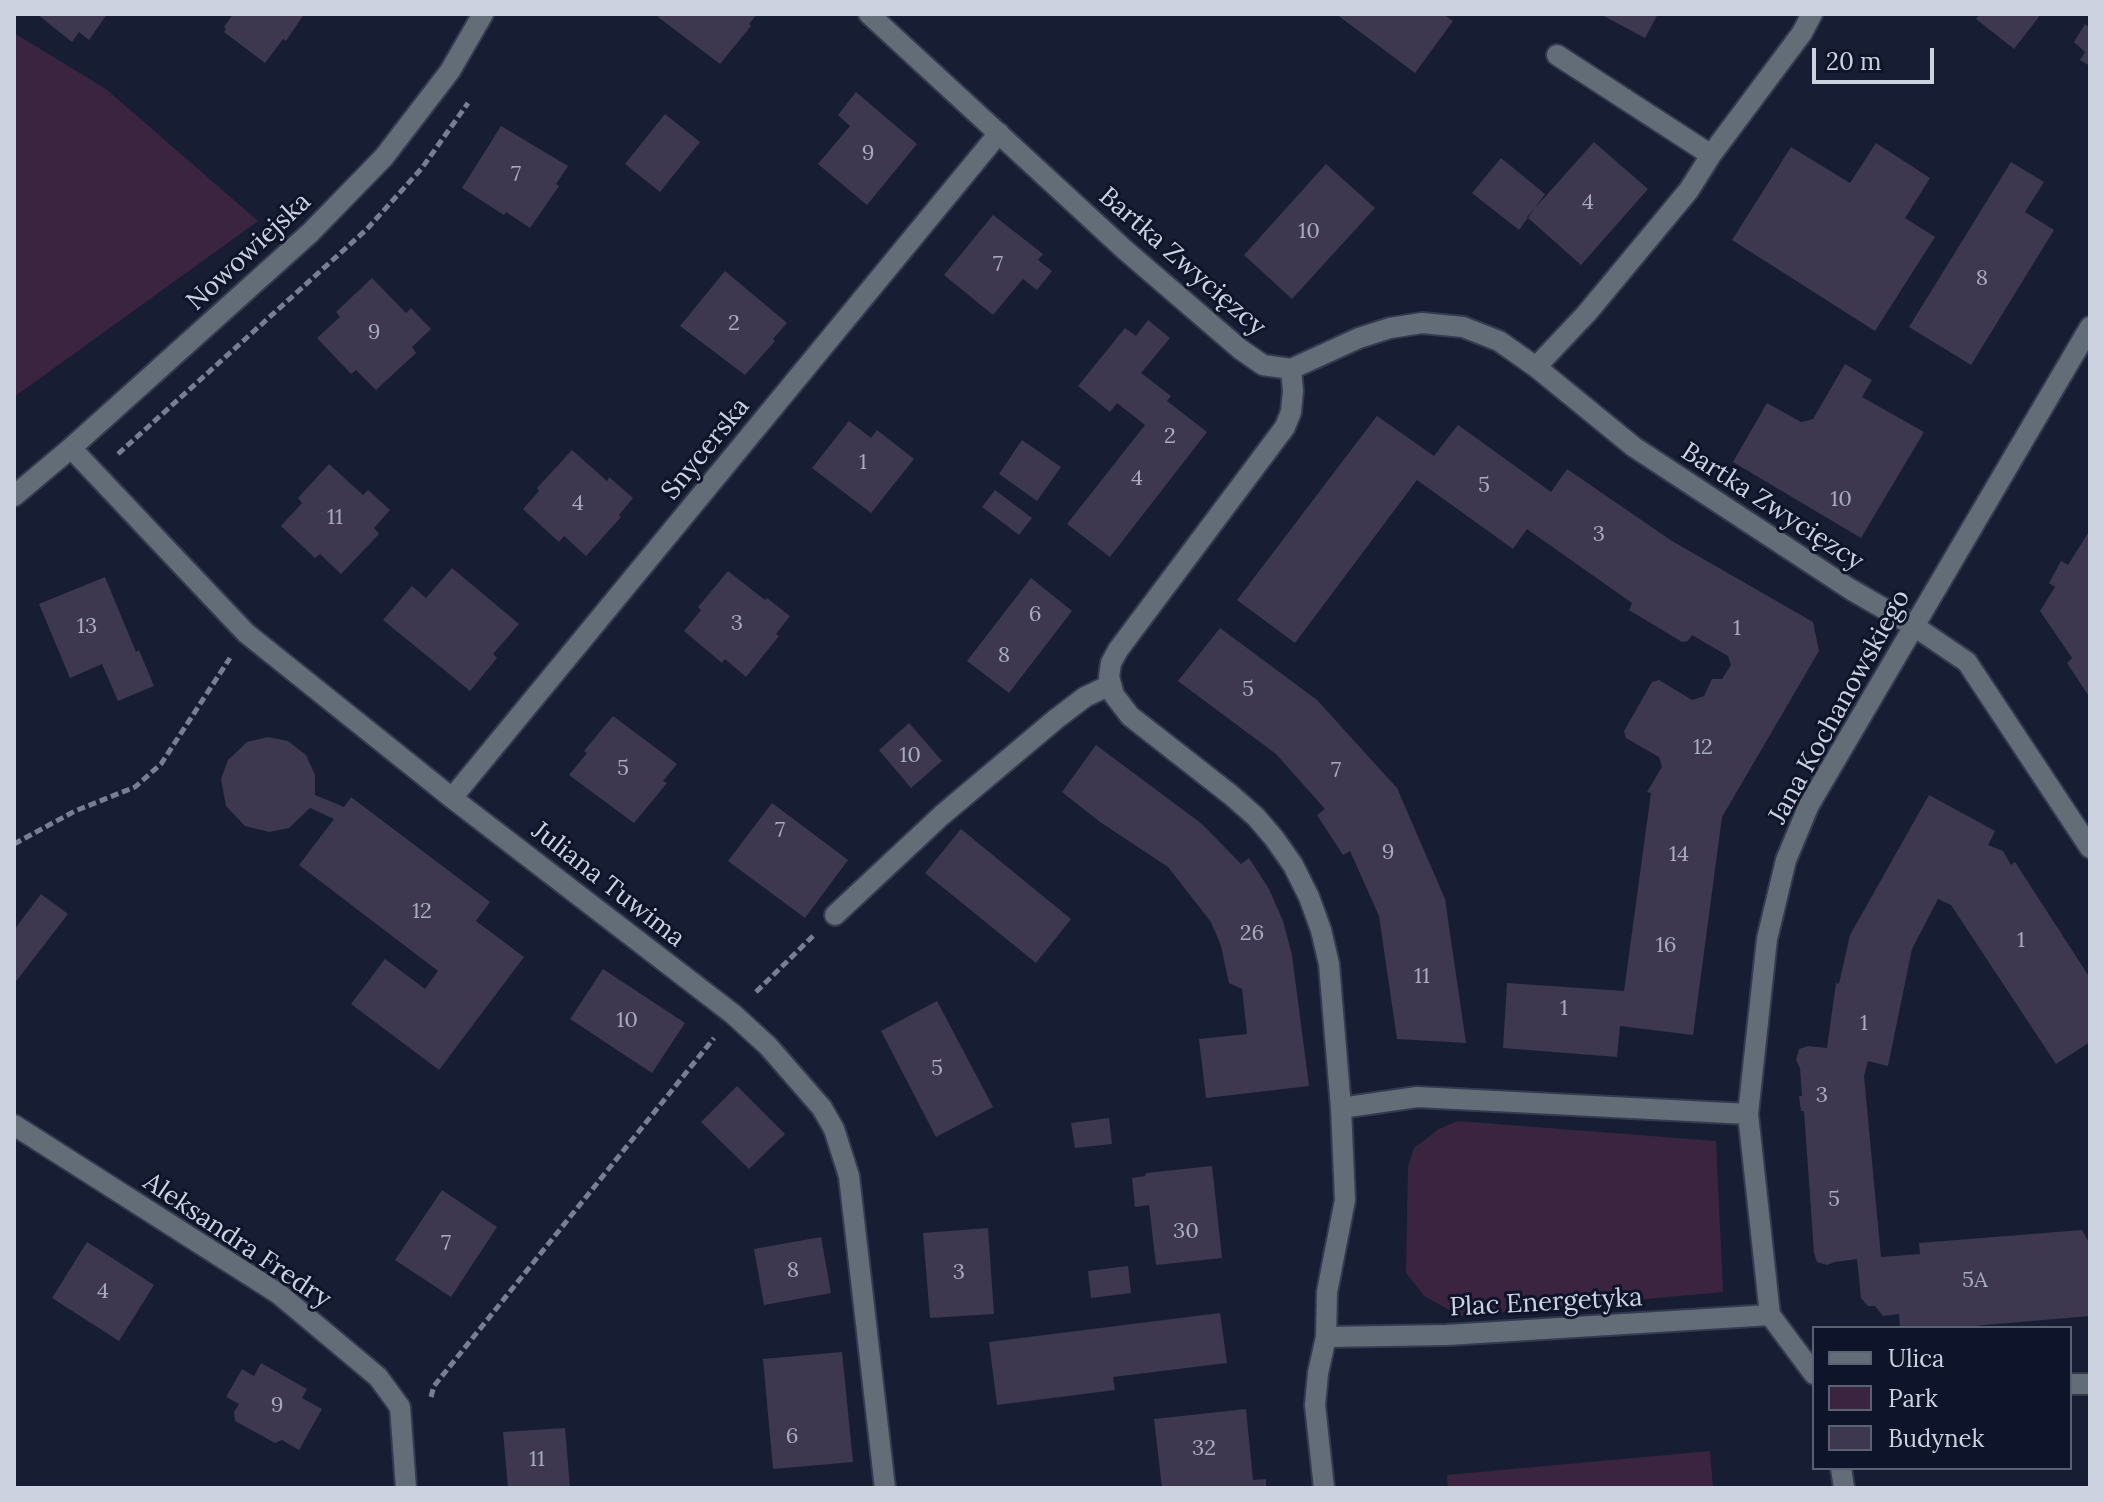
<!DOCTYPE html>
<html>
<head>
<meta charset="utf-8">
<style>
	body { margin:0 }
	#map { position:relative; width:2104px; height:1502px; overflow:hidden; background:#171e34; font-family:Lora,serif }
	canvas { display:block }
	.frame { position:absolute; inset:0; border:16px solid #cdd2e1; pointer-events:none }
	.legend { position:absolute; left:1812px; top:1326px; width:260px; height:144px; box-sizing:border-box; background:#0e152a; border:2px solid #5a6173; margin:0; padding:10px 14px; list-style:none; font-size:24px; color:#cdd2e1 }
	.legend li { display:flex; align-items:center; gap:16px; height:40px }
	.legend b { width:40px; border:2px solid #5a6173 }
	.scale { position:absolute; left:1812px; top:48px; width:122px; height:36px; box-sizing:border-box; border:4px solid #cdd2e1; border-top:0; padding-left:10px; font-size:24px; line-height:28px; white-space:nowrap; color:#cdd2e1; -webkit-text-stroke:6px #0e152a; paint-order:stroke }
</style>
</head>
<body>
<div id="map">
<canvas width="2104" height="1502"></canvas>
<div class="frame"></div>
<ul class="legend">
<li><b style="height:10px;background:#636d77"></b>Ulica</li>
<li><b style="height:22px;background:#3a243f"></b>Park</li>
<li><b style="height:22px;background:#3d3750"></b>Budynek</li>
</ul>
<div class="scale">20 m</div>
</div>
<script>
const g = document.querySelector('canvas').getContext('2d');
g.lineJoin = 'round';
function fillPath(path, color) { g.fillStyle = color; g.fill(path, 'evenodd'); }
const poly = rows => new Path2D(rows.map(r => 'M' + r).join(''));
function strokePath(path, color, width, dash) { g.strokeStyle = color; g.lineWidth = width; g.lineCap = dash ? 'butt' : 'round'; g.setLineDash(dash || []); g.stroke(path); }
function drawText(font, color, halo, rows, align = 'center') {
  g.font = font + ' Lora,serif'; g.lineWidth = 6; g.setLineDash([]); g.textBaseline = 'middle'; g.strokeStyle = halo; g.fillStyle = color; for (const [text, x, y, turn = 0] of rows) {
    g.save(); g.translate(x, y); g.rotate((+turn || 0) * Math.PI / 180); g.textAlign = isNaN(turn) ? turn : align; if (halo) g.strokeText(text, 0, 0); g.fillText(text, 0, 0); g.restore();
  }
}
fillPath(poly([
	[14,33,106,89,258,221,14,397],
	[1458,1121,1716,1141,1723,1292,1460,1316,1424,1296,1406,1273,1408,1167,1414,1148,1439,1129],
	[1710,1451,1713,1488,1448,1488,1447,1475]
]), '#3a243f');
fillPath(poly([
	[37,14,107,14,89,40,79,32,72,42],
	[233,14,304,14,286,41,283,39,265,63,224,32,226,29,224,27],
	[660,14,757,14,749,24,751,26,720,64,658,17],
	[1336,14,1443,14,1453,21,1415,73],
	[1600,14,1658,14,1645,38],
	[1980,14,2041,14,2014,49,1976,19],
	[2085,24,2090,28,2090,66,2080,60,2085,52,2074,42],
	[856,92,917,144,867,205,818,164,850,126,838,115],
	[665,114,700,142,660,192,625,164],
	[501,126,568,166,556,184,559,186,530,228,506,212,504,215,462,188],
	[1594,142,1648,189,1581,265,1527,217],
	[1876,143,1930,178,1905,218,1935,237,1875,331,1732,240,1791,147,1850,183],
	[1501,158,1545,194,1519,230,1472,193],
	[2011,162,2044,182,2025,212,2054,230,1971,365,1909,327],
	[1326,164,1375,208,1292,299,1244,255],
	[993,215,1043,254,1038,260,1052,271,1037,290,1023,279,993,315,944,275],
	[725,271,787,323,773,339,775,341,745,375,680,326],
	[372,278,406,313,411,308,431,329,412,347,416,353,376,390,356,370,351,374,317,338,340,317,336,312],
	[1148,320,1170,338,1141,373,1171,396,1167,401,1207,432,1110,557,1067,524,1145,425,1117,403,1110,412,1078,386,1125,328,1136,336],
	[1845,364,1872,380,1862,397,1924,432,1861,538,1733,462,1767,403,1801,422,1813,419],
	[1377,416,1434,456,1458,425,1551,492,1567,469,1672,541,1813,622,1819,651,1722,817,1693,1035,1620,1026,1617,1057,1503,1048,1507,983,1624,991,1651,793,1647,792,1662,767,1659,757,1626,738,1624,731,1652,682,1659,680,1692,700,1704,696,1712,679,1722,679,1731,665,1728,656,1692,635,1688,641,1682,642,1629,610,1632,603,1527,529,1513,549,1417,480,1295,643,1237,600],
	[849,421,871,438,877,430,914,459,871,513,812,468],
	[1022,440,1061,467,1037,501,999,474],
	[572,450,607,481,609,477,633,498,619,515,621,517,586,556,564,536,559,542,523,509,539,491,537,488],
	[329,464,363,495,368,490,390,510,374,528,379,534,341,574,320,554,315,558,281,526,302,503,298,498],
	[995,490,1032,518,1019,535,982,507],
	[2090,530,2090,698,2067,663,2072,658,2040,611,2055,587,2049,583,2061,561,2068,565],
	[452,568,519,624,493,654,497,658,470,691,383,620,412,586,426,598],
	[728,571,765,600,767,598,790,616,776,634,779,636,746,677,725,659,722,663,684,631,701,610,698,607],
	[105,577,136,652,139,650,154,686,118,701,102,664,70,678,39,604],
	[1031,578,1072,611,1009,693,967,661],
	[1220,628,1317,700,1397,788,1445,899,1466,1043,1397,1039,1379,916,1350,851,1343,855,1317,815,1325,809,1276,754,1178,681],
	[613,716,677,764,663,781,667,783,634,823,569,775,587,753,584,751],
	[909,723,942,761,911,788,879,750],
	[268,737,288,741,306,755,315,775,315,795,344,807,351,797,490,902,476,921,524,957,439,1070,351,1004,385,959,425,989,438,971,299,865,334,819,310,808,289,828,269,832,245,826,226,806,221,779,228,760,247,742],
	[1096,745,1202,824,1241,864,1249,858,1269,889,1283,921,1292,955,1309,1086,1206,1098,1199,1039,1247,1034,1242,989,1229,983,1221,946,1211,922,1168,867,1100,822,1062,792],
	[1929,795,1995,831,1988,845,2003,851,2011,865,2015,862,2090,978,2090,1042,2056,1064,1951,905,1938,899,1912,949,1888,1066,1868,1061,1864,1076,1881,1257,1920,1254,1919,1243,2082,1230,2088,1241,2090,1316,1950,1328,1900,1328,1899,1314,1883,1316,1875,1306,1868,1306,1861,1298,1857,1259,1835,1262,1827,1265,1817,1262,1814,1253,1804,1111,1801,1111,1799,1096,1802,1096,1800,1068,1796,1060,1799,1049,1808,1046,1827,1048,1836,983,1839,984,1850,935],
	[772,803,848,860,805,918,728,861],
	[961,829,1071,919,1036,963,925,873],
	[41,894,68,914,14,984,14,930],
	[603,969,685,1023,652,1073,570,1019],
	[937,1001,993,1107,936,1137,881,1031],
	[737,1086,785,1134,749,1169,701,1122],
	[1109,1118,1112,1144,1075,1148,1071,1123],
	[1212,1166,1222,1258,1156,1265,1149,1205,1135,1207,1132,1178,1145,1176,1146,1173],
	[442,1190,497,1227,451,1297,395,1260],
	[988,1228,994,1314,930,1318,923,1233],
	[821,1237,831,1293,764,1305,754,1249],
	[87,1242,154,1285,119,1341,52,1298],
	[1128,1266,1131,1293,1091,1298,1088,1271],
	[1220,1313,1227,1363,1113,1377,1115,1390,997,1405,989,1342],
	[842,1352,853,1462,773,1469,763,1359],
	[261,1363,307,1389,302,1398,322,1409,299,1450,282,1440,275,1443,235,1421,234,1412,239,1404,226,1397,242,1369,254,1376],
	[1246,1409,1253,1480,1266,1479,1266,1488,1162,1488,1154,1419],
	[565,1428,570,1488,508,1488,503,1432]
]), '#3d3750');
const minor = poly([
	[869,14,1125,250,1240,349,1263,365,1291,369,1359,338,1390,328,1422,323,1463,327,1499,341,1536,367,1634,447,1850,589,1914,626,1967,662,2090,848],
	[1557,55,1711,155],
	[1536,367,1587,313,1689,190,1711,155,1802,33,1812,14],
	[1291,369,1293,391,1291,412,1285,427,1118,650,1111,663,1109,677,1114,695,1130,716,1231,795,1256,817,1274,838,1293,865,1309,897,1321,930,1329,964,1341,1108,1345,1200,1327,1292,1326,1337,1318,1373,1315,1405,1324,1488],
	[71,448,246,633,452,798,733,1014,768,1046,822,1108,834,1129,849,1176,885,1488],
	[14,496,71,448,310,233,384,157,450,71,483,14],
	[452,798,999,133],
	[835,915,942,815,1056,719,1085,697,1110,685],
	[1341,1108,1417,1097,1748,1114],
	[14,1125,279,1294,378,1377,400,1407,406,1488],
	[1326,1337,1447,1335,1770,1315],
	[1814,1374,1770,1315,1748,1114,1767,939,1786,860,1809,805,2090,327],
	[2070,1384,2090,1384],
	[1841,1468,1844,1488]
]);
strokePath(minor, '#343b50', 24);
strokePath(poly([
	[118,454,367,229,422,168,468,103],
	[14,844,75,811,135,787,161,764,230,658],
	[756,992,814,935],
	[431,1397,434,1386,714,1038]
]), '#797f92', 5, [8, 4]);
strokePath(minor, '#636d77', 20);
drawText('22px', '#a9abbd', null, [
	["9",868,154],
	["7",516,175],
	["4",1588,203],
	["10",1309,232],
	["7",998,265],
	["8",1982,279],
	["2",734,324],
	["9",374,333],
	["2",1170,437],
	["1",863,463],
	["4",1137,479],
	["5",1484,486],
	["10",1841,500],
	["4",578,504],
	["11",335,518],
	["3",1599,535],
	["6",1035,615],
	["3",737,624],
	["13",87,627],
	["1",1737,629],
	["8",1004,656],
	["5",1248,690],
	["12",1703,748],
	["10",910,756],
	["5",623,769],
	["7",1336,771],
	["7",780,831],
	["9",1388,853],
	["14",1679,855],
	["12",422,912],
	["26",1252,934],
	["1",2021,941],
	["16",1666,946],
	["11",1422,977],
	["1",1564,1009],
	["10",627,1021],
	["1",1864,1024],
	["5",937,1069],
	["3",1822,1096],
	["5",1834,1200],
	["30",1186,1232],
	["7",446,1244],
	["8",793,1271],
	["3",959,1273],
	["5A",1975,1281],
	["4",103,1292],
	["9",277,1406],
	["6",792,1437],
	["32",1204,1449],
	["11",537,1460]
]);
drawText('26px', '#cdd2e1', '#0e152a', [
	["Nowowiejska",249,252,-43],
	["Bartka Zwycięzcy",1182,262,41],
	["Snycerska",706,449,-51],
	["Bartka Zwycięzcy",1772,507,33],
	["Jana Kochanowskiego",1840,707,-61],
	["Juliana Tuwima",608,885,38],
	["Aleksandra Fredry",237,1241,34],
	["Plac Energetyka",1546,1303,-3]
]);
</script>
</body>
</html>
